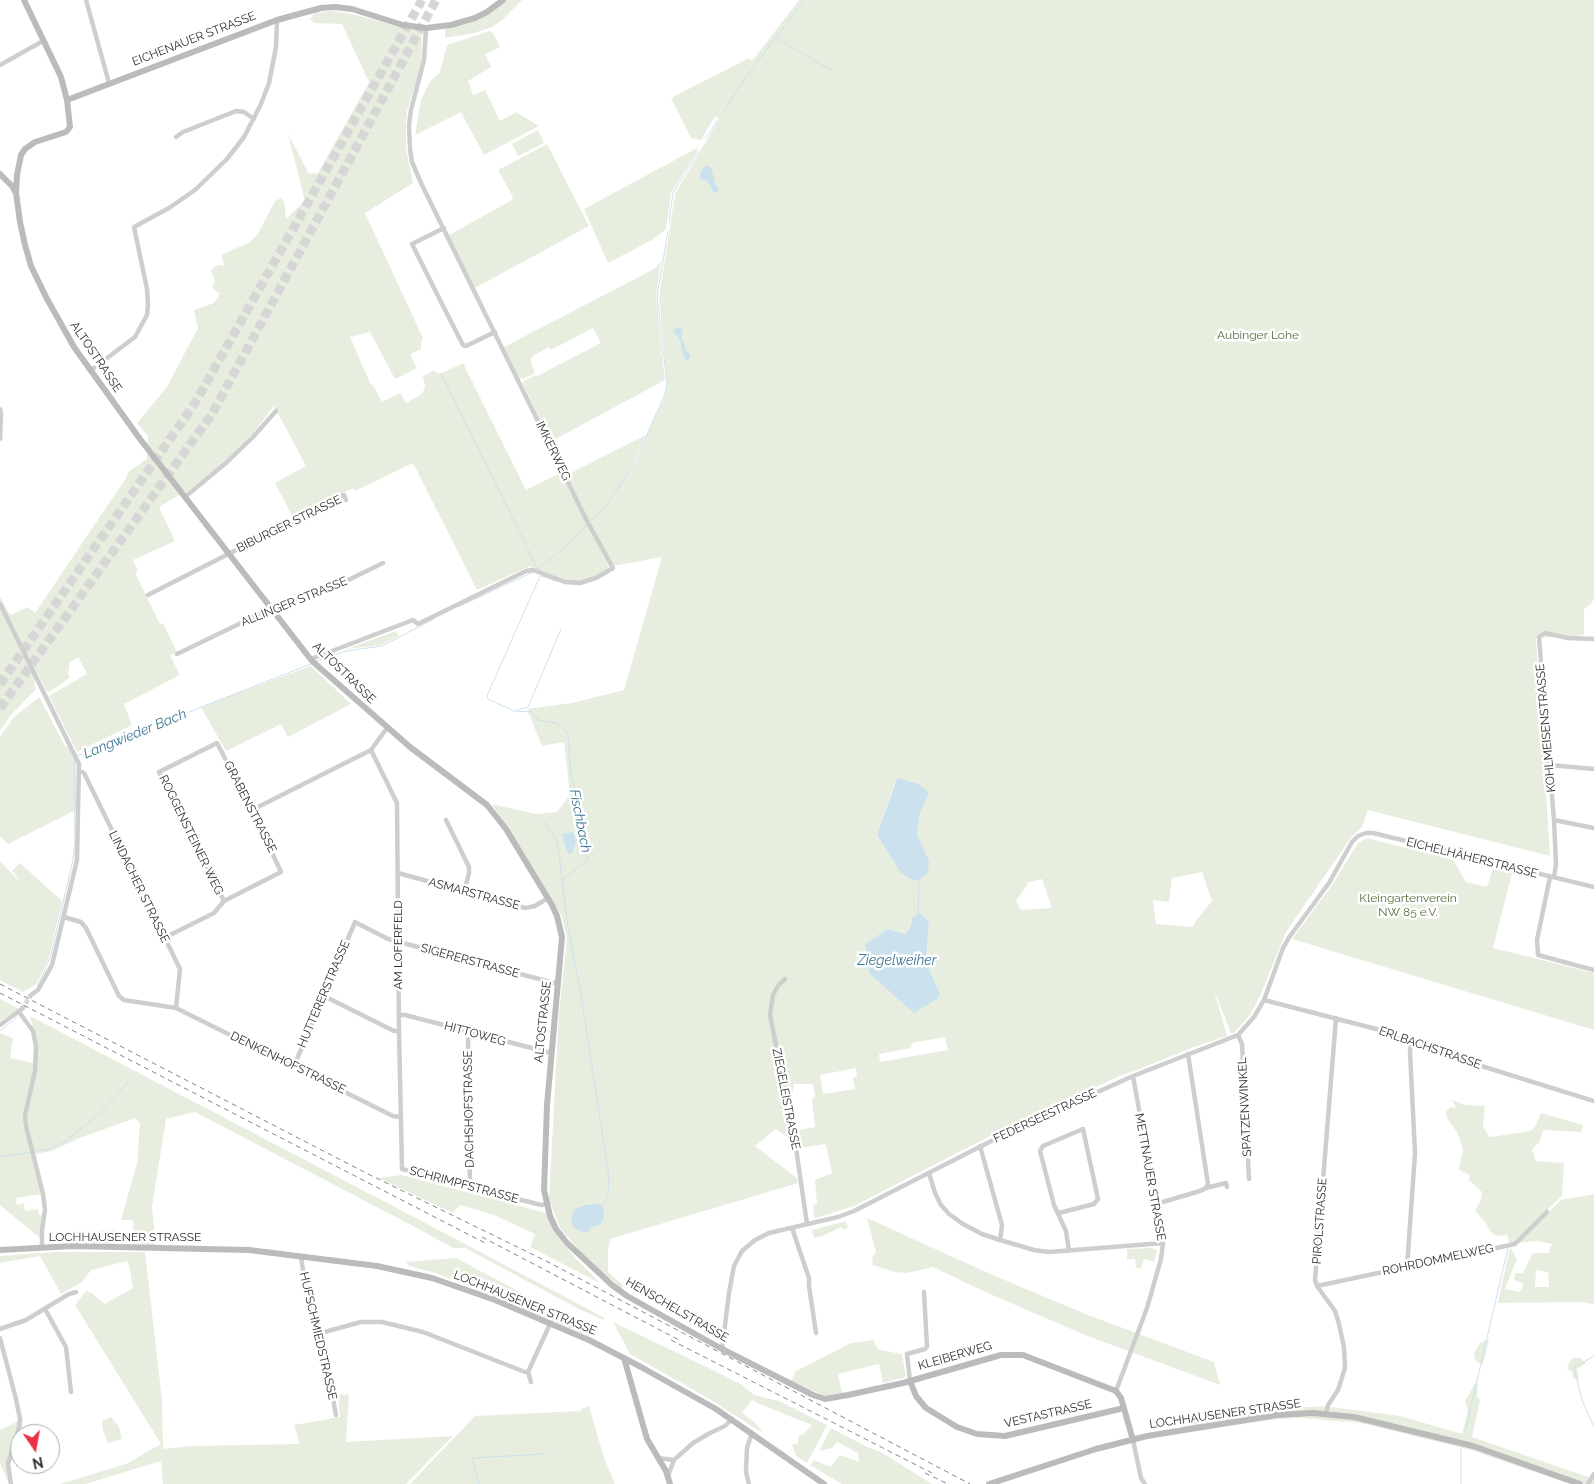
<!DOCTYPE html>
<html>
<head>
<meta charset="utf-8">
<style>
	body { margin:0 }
	#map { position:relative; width:1594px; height:1484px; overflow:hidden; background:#fff; font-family:Raleway,sans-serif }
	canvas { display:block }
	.north { position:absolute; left:10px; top:1424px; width:50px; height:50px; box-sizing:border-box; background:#fff; border:1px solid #adadad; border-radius:50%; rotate:168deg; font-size:14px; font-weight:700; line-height:20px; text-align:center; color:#313131 }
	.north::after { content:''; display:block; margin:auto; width:18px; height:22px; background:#ea3148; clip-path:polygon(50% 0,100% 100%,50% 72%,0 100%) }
</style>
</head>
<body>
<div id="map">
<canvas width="1594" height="1484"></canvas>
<div class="north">N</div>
</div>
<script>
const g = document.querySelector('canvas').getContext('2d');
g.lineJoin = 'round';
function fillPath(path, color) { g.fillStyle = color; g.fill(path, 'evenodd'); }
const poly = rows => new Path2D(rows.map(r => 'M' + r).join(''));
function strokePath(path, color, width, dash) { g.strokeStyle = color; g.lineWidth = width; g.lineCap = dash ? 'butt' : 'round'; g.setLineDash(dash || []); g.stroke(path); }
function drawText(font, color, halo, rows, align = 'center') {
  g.font = font + ' Raleway,sans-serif'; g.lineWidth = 5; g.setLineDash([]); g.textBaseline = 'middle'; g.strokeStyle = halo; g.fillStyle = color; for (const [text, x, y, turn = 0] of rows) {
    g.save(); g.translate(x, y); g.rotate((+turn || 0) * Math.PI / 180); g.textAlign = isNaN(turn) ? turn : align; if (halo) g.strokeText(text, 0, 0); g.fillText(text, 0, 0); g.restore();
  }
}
fillPath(poly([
	[507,0,522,0,502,20,492,27,471,34,445,38,445,29,464,25,482,18],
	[799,0,1594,0,1594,599,1591,604,1584,609,1584,635,1536,638,1550,856,1368,810,1362,827,1352,836,1286,932,1260,996,1250,1015,1234,1033,1231,1033,1214,990,1227,1036,1194,1047,1132,1072,1122,1075,1002,1130,854,1206,817,1218,814,1218,813,1205,817,1204,815,1180,832,1173,826,1144,801,1148,799,1130,815,1127,812,1099,815,1096,813,1084,794,1084,789,1114,794,1138,786,1136,776,1129,755,1146,797,1178,798,1183,610,1239,608,1250,608,1272,623,1285,622,1289,583,1255,560,1228,549,1199,559,1013,567,938,561,915,492,804,536,814,557,812,570,795,564,742,542,746,527,709,572,703,624,690,662,557,613,566,589,522,567,475,646,435,636,459,627,476,638,460,647,435,666,394,667,383,659,297,675,194,719,119,715,116,701,140,691,138,671,98,749,58,752,61],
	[896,779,929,793,920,813,917,835,929,861,877,835],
	[1202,872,1212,901,1195,922,1193,927,1156,924,1153,900,1169,902,1172,878],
	[1042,879,1052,908,1021,910,1016,901,1029,882],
	[912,918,929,922,926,963,940,992,869,973,865,946,887,929,906,934,911,925],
	[945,1037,948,1050,880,1062,879,1054,911,1048,912,1043],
	[856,1068,857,1077,853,1077,855,1089,823,1094,820,1075],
	[331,11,352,14,410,29,417,30,420,31,422,39,421,66,407,111,406,123,406,148,413,183,365,213,423,338,421,342,421,349,410,354,417,368,395,379,370,332,350,337,370,383,374,387,382,402,400,393,406,403,422,394,425,387,423,376,433,371,440,374,463,363,526,490,562,472,609,567,607,571,596,576,580,582,567,581,532,568,530,566,477,590,413,463,355,491,353,488,293,518,275,483,306,466,274,406,252,435,221,465,187,492,183,493,159,507,175,541,133,560,138,570,135,573,160,624,163,623,177,652,170,655,180,675,124,704,132,725,77,752,49,696,87,674,78,657,70,662,68,674,70,678,49,692,46,691,37,672,34,684,36,689,11,715,0,731,0,596,10,615,28,607,35,613,126,478,128,472,147,459,148,436,137,423,167,387,198,328,194,310,214,303,220,294,212,288,215,281,211,270,217,265,222,265,225,267,221,255,250,242,257,235,275,201,281,198,284,201,286,219,305,201,288,134,309,174,318,173,369,82,342,24,314,23,310,19,315,13],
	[490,31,494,35,500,47,485,54,491,67,468,81,473,95,485,90,500,121,516,112,539,126,484,155,461,112,415,135,421,100,429,83,440,72,447,45],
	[538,130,544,143,518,156,512,144],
	[547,144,589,226,475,288,449,235,512,200,513,197,498,170],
	[697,148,697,152,671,193,666,229,652,240,608,263,584,209],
	[661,260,656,295,665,380,550,442,522,382,536,375,537,376,601,343,593,328,551,350,549,347,533,356,530,360,535,373,523,379,519,377,504,347,656,268],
	[396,631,399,636,380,645,347,649],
	[311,666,351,704,288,737,281,724,226,751,201,707],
	[39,697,65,746,68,747,76,760,76,810,8,844,0,836,0,737,14,717],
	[1367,838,1453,860,1466,882,1487,887,1493,868,1512,873,1493,948,1594,973,1594,1030,1292,939,1332,885,1358,843],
	[0,861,18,880,16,882,19,879,12,871,20,863,62,901,50,953,43,972,35,985,23,992,0,980],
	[0,999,19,1009,0,1021],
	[30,1016,433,1227,605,1318,603,1320,579,1309,465,1248,453,1248,411,1225,195,1112,166,1119,152,1207,156,1245,134,1244,133,1220,121,1220,137,1163,140,1123,135,1118,77,1139,52,1151,34,1154,26,1121,26,1112,37,1046],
	[0,1033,13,1038,10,1058,34,1063,33,1072,26,1101,24,1114,43,1194,16,1198,17,1205,24,1203,25,1211,38,1209,39,1215,43,1215,42,1218,40,1238,0,1205],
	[1452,1100,1466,1105,1485,1106,1483,1127,1490,1137,1531,1131,1535,1127,1541,1113,1583,1125,1581,1132,1543,1130,1540,1141,1532,1150,1536,1161,1564,1163,1562,1196,1513,1243,1509,1243,1507,1235,1497,1236,1490,1231,1486,1223,1475,1211,1481,1200,1482,1192,1469,1180,1470,1175,1459,1170,1463,1149,1457,1132,1447,1118,1446,1110,1451,1107,1456,1108],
	[401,1175,546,1213,554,1231,569,1251,600,1283,530,1247,535,1234,494,1215,460,1205,453,1213,378,1178],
	[1594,1194,1594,1304,1580,1302,1498,1303,1510,1247,1517,1259,1505,1289,1520,1292,1524,1284,1514,1280,1515,1273,1523,1273,1533,1253,1549,1253,1552,1244,1537,1241,1518,1243,1561,1200],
	[1536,1270,1548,1272,1549,1287,1535,1287],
	[867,1218,988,1273,1088,1315,1214,1362,1220,1385,1085,1335,983,1291,933,1267,907,1273,895,1272,873,1265,872,1258,876,1252],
	[846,1221,848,1228,844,1230,841,1227,825,1235,814,1238,812,1230],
	[116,1230,114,1244,71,1243,68,1232],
	[1152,1248,1157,1251,1154,1262,1144,1259,1141,1269,1136,1268,1135,1259,1127,1259,1127,1249],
	[55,1252,145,1252,162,1400,163,1449,191,1446,300,1444,294,1425,340,1417,338,1395,349,1394,346,1442,453,1436,406,1484,163,1484,161,1461,85,1484,60,1484,126,1464,161,1444,75,1305,86,1291,92,1293,105,1304,133,1288,129,1265,127,1261,91,1270,82,1282,61,1294,40,1256,0,1263,0,1256],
	[456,1258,595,1332,593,1336,591,1337,436,1273,409,1266,406,1262],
	[613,1322,721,1374,742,1385,754,1395,779,1401,827,1425,807,1463,796,1456,792,1444,797,1444,799,1436,802,1435,812,1425,764,1406,752,1400,742,1413,753,1421,762,1430,761,1432,706,1397,630,1354],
	[874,1340,875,1345,880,1350,902,1354,906,1377,883,1383,879,1364,838,1374,842,1393,825,1396,791,1381,796,1371,851,1343],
	[1486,1340,1489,1340,1483,1364,1480,1364,1475,1359,1474,1353,1480,1343],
	[1573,1358,1580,1358,1586,1363,1577,1369,1579,1379,1577,1380,1573,1378,1572,1371,1567,1369,1569,1363],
	[1475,1383,1478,1384,1477,1396,1480,1400,1472,1437,1594,1479,1594,1484,1570,1484,1471,1450,1361,1423,1302,1418,1277,1419,1188,1432,1180,1424,1276,1409,1324,1406,1400,1416,1462,1434,1468,1411,1465,1401],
	[589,1406,604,1458,615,1484,410,1484,475,1416,581,1411,581,1409],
	[111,1417,119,1427,122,1439,108,1443,103,1430,102,1421],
	[23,1419,22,1429,9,1464,9,1484,0,1463,0,1430],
	[831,1428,865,1446,881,1452,932,1484,842,1484,810,1465,814,1460,831,1467,840,1455,859,1462,858,1453,837,1442,832,1448,819,1451]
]), '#e8eedf');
fillPath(poly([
	[708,166,712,169,715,184,718,187,719,189,717,192,713,193,710,185,705,180,701,181,700,176,701,171,704,167],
	[680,327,683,330,681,336,686,350,690,355,690,358,688,360,684,358,680,340,673,331,676,328],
	[897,778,919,784,929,793,920,813,917,834,929,861,928,873,919,880,913,880,901,873,877,835],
	[573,832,576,842,574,848,572,853,568,854,562,834],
	[918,914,921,914,929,922,926,963,940,993,937,999,914,1013,869,973,865,945,887,929,906,934,911,925,912,918],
	[598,1204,603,1206,604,1217,600,1225,592,1227,588,1232,582,1232,573,1227,571,1217,575,1209,585,1205]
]), '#cbe2ee');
strokePath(poly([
	[787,23,804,0],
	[776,38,782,42],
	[785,43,832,71],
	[724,111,741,84,785,25],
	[705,139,717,121],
	[669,222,673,193,699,151],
	[441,373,538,570],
	[590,521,606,506,637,460,648,432,665,394,667,384,657,296,668,231],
	[537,570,574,539,587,524],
	[540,576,487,696,488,699,514,711,532,712,538,720,557,723,568,733,570,766,588,860,562,880,568,927,581,995,609,1177,608,1195,603,1206],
	[541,576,556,581],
	[460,606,533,572],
	[317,661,346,651,382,646,434,619],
	[517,710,528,707,561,629],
	[77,756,311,664],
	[543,820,555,837,559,851,562,880],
	[918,914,919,880],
	[37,986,43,975,51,954,73,860,75,843,74,758],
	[0,1031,17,1017],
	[35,1151,48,1149,66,1141,101,1112,132,1078],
	[0,1157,31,1152],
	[1594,1356,1574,1368,1582,1400,1594,1427],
	[1465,1432,1508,1248],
	[1461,1449,1461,1484],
	[479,1484,472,1458,544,1454],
	[1593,1484,1594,1483]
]), '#cbe2ee', 1);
strokePath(poly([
	[22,1009,31,995]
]), '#d6d6d6', 4.5, [4.5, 2]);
strokePath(poly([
	[0,684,195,403,422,0],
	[0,708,212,414,436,0]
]), '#d6d6d6', 9, [9, 4.5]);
strokePath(poly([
	[86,0,109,83],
	[0,65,43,41],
	[176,137,183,132,236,111,244,112,254,119],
	[444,228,412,244,439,298,463,345,466,346,495,332],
	[90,371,135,337,147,315,148,305,147,289,134,227,169,208,195,190,227,159,244,137,261,104,269,83,276,47,277,20],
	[0,409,1,413,0,439],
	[185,497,226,463,253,437,276,411],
	[148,595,344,495,346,500],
	[0,604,79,764,77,860,52,965,38,990,31,995],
	[177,654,270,609,334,587,383,563],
	[311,659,413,620,418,624,526,571,533,570,565,582,580,583,596,578,613,568,587,521,421,183,412,162,410,149,409,125,411,110,424,60,426,28],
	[371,750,397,803,399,1031,402,1169,541,1205,547,1204],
	[1550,765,1594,769],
	[79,771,84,773,180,969,176,1008],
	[252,810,371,750,387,728],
	[446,820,469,867,469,873,464,892],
	[1554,820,1594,828],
	[398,873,525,908,535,906,548,898],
	[1550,877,1537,940,1538,955,1594,970],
	[1554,877,1556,864,1554,820,1539,637,1545,633,1568,638,1594,639],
	[64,917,81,922,86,928,119,996,124,1000,176,1008,393,1116,400,1117],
	[164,938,214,913,224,901,281,872,252,810,217,743,159,772,224,901],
	[785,979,778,986,773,995,770,1015,795,1141,807,1224],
	[324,996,394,1031,399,1031],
	[1264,1000,1380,1030,1411,1044,1594,1101],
	[19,1012,33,1031,36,1046,35,1071,25,1115,26,1126,43,1194,45,1210,42,1230,42,1247],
	[399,1015,405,1015,551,1053],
	[0,1025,22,1009],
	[469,1032,468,1039,470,1186],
	[1238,1035,1242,1044,1249,1179],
	[294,1066,355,922,388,939,558,984],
	[980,1146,1002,1225,1000,1240],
	[929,1173,935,1193,941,1205,949,1214,963,1224,982,1234,1000,1240,1034,1250,1049,1252,1163,1243],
	[1206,1188,1226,1183,1227,1187],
	[1156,1204,1200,1191,1206,1188,1208,1184,1188,1054],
	[1059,1213,1094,1204,1098,1199,1083,1129,1043,1146,1040,1151,1054,1205,1066,1231,1069,1251],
	[792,1228,809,1278,809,1286,816,1333],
	[301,1257,308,1302,327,1366,336,1415],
	[1407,1267,1415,1153,1410,1052,1411,1044],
	[1317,1286,1515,1244,1547,1212],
	[45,1309,66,1347,71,1392],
	[0,1329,26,1320,69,1294,76,1292],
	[317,1334,361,1322,382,1322,423,1332,525,1372,528,1372,550,1324],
	[0,1338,16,1399,20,1419,19,1428,8,1464,11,1484],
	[722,1349,729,1293,734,1266,742,1251,755,1240,769,1233,838,1217,854,1211,1005,1134,1133,1076,1238,1035,1254,1017,1264,1000,1283,948,1290,936,1329,883,1352,842,1358,836,1366,833,1373,833,1594,887],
	[528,1372,531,1382],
	[910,1381,907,1354,925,1349,927,1347,924,1292],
	[1116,1391,1147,1308,1161,1259,1163,1243,1133,1076],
	[1326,1413,1328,1405,1338,1390,1345,1368,1344,1347,1339,1324,1335,1311,1317,1286,1315,1280,1336,1018],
	[1133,1440,1141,1478,1145,1484],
	[658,1458,674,1460],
	[668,1476,674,1460,693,1443,710,1433,725,1426,732,1419],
	[749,1484,746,1472,747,1448,752,1433],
	[1588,1484,1594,1474]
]), '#cecece', 4.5);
strokePath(poly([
	[67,100,277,20,321,8,335,7,352,9,403,25,426,28,451,25,475,18,487,12,503,0],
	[0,174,12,186,16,193,20,222,25,245,31,266,46,297,74,347,140,439,312,661,410,747,487,805,506,829,552,905,557,916,562,937,547,1105,544,1190,550,1216,556,1229,567,1243,612,1285,627,1296,722,1349,813,1395,825,1399,848,1395,903,1383,1001,1355,1023,1355,1116,1391,1121,1398,1133,1440],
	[16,192,17,175,21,155,25,149,35,142,66,132,70,127,67,100,61,77,24,0],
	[0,1250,73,1246,249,1250,377,1266,432,1278,495,1300,591,1341,641,1367,716,1409,824,1484],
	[624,1358,647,1439,666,1471,670,1484],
	[910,1381,916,1396,926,1408,957,1427,977,1434,1005,1436,1124,1408],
	[989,1484,1096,1449,1147,1436,1277,1415,1313,1413,1354,1417,1473,1446,1580,1484]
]), '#bbb', 6);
strokePath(poly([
	[0,984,368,1174,548,1262,970,1484],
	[0,993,487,1244],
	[482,1237,679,1340],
	[671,1340,932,1473],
	[925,1473,948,1484]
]), '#868686', 1, [5, 4]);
drawText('12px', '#313131', '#fff', [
	["EICHENAUER STRASSE",194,39,-21],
	["ALTOSTRASSE",96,357,56],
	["IMKERWEG",553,451,64],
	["BIBURGER STRASSE",289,524,-26],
	["ALLINGER STRASSE",294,602,-22],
	["ALTOSTRASSE",344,673,44],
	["KOHLMEISENSTRASSE",1546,728,-95],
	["GRABENSTRASSE",250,807,63],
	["ROGGENSTEINER WEG",191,835,64],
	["EICHELHÄHERSTRASSE",1472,858,14],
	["LINDACHER STRASSE",139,887,64],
	["ASMARSTRASSE",474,894,15],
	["AM LOFERFELD",398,945,-90],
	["SIGERERSTRASSE",470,961,15],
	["HUTTERERSTRASSE",324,994,-67],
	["ALTOSTRASSE",543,1022,-84],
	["HITTOWEG",475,1034,15],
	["ERLBACHSTRASSE",1430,1048,19],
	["DENKENHOFSTRASSE",288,1063,26],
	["ZIEGELEISTRASSE",786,1099,79],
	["SPATZENWINKEL",1245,1107,-93],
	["DACHSHOFSTRASSE",469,1109,-91],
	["FEDERSEESTRASSE",1045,1116,-25],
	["METTNAUER STRASSE",1150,1177,80],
	["SCHRIMPFSTRASSE",464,1185,15],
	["PIROLSTRASSE",1320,1221,-86],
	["LOCHHAUSENER STRASSE",125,1237],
	["ROHRDOMMELWEG",1438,1260,-12],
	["LOCHHAUSENER STRASSE",525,1303,22],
	["HENSCHELSTRASSE",677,1310,30],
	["HUFSCHMIEDSTRASSE",318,1336,77],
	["KLEIBERWEG",955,1356,-16],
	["VESTASTRASSE",1048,1414,-13],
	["LOCHHAUSENER STRASSE",1225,1414,-8]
]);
drawText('12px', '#566e3c', '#fff', [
	["Aubinger Lohe",1258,335],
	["Kleingartenverein",1408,898],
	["NW 85 e.V.",1408,912]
]);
drawText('italic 14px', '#3c7796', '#fff', [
	["Langwieder Bach",135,734,-22],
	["Fischbach",580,821,79],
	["Ziegelweiher",897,961]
]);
</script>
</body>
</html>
